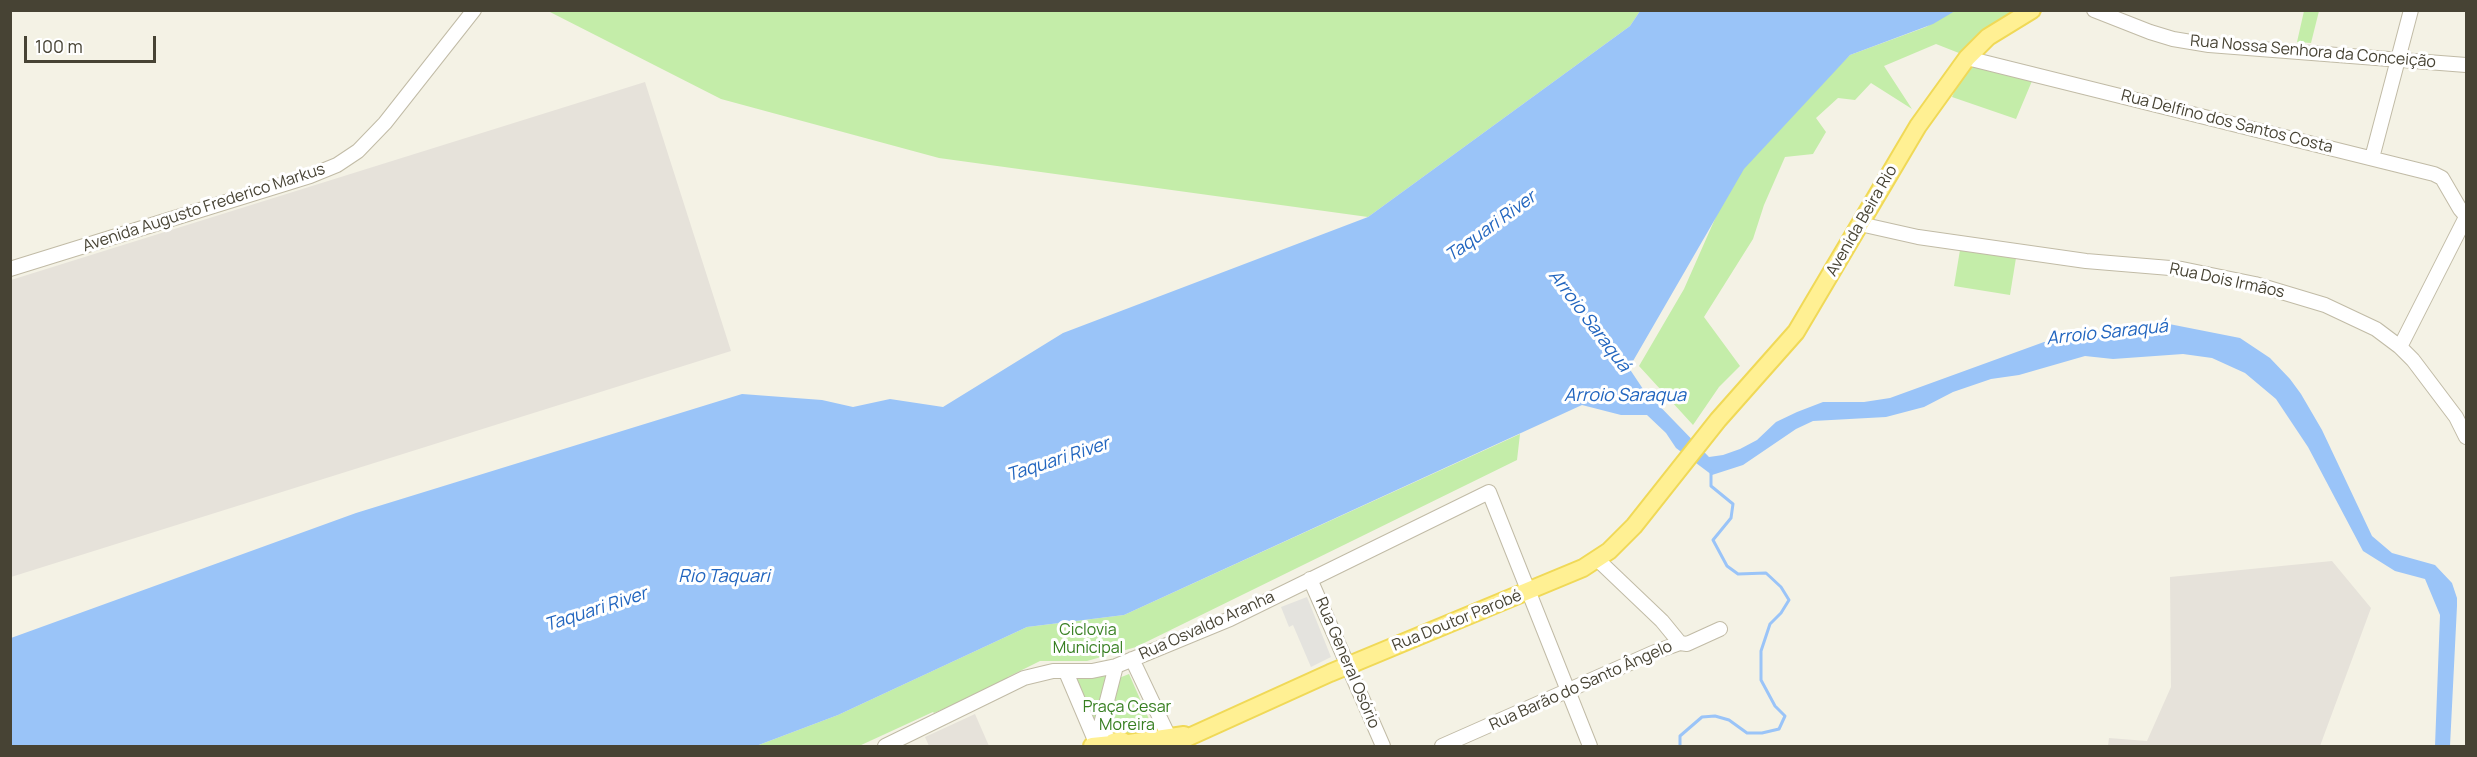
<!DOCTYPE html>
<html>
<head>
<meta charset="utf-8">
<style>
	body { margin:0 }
	#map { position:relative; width:2477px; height:757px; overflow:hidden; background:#f4f2e5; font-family:Manrope,sans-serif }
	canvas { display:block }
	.frame { position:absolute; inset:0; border:12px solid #474334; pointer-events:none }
	.scale { position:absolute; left:24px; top:36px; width:132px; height:27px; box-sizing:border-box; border:3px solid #474334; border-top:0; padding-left:8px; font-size:18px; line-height:21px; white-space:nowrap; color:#474334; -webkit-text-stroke:4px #fff; paint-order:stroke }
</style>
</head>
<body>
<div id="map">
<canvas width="2477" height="757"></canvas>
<div class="frame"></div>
<div class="scale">100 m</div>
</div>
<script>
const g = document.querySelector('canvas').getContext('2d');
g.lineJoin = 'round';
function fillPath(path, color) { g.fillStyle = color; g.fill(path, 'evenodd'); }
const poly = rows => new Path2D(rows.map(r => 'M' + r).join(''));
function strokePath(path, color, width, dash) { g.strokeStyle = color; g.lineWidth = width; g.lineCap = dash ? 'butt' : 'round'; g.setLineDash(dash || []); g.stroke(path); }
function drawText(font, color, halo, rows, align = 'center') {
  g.font = font + ' Manrope,sans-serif'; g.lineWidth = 6; g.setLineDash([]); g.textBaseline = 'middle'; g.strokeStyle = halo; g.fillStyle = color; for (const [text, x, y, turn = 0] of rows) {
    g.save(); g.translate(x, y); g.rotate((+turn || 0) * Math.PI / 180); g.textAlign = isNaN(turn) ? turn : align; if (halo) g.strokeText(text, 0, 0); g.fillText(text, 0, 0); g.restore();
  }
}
fillPath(poly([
	[645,82,731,351,11,577,11,280],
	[2332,561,2371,608,2320,746,2108,746,2109,738,2147,741,2171,687,2170,577],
	[975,714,989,746,929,746,925,737]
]), '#e6e2da');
fillPath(poly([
	[548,11,1640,11,1630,26,1368,217,939,158,721,99],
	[1953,11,2025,11,1964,55,1936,44,1884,66,1912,109,1871,83,1855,100,1838,98,1816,118,1826,132,1813,154,1785,157,1764,205,1753,239,1704,317,1740,366,1719,387,1693,425,1639,366,1684,289,1741,160,1850,55,1926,27],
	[2304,11,2319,11,2311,43,2297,42],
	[1968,61,2032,81,2016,119,1952,97],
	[1960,250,2016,258,2010,295,1954,286],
	[1520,434,1517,460,1136,647,1087,661,1040,661,1008,677,1009,681,934,713,933,712,859,746,756,746,838,715,1027,627,1124,615],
	[1110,671,1097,717,1091,719,1071,676],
	[1129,674,1156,735,1108,738,1103,729,1119,678]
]), '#c4eda9');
fillPath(poly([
	[1307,597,1331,657,1311,667,1293,625,1289,627,1281,607]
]), '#e4e3de');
fillPath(poly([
	[1640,11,1955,11,1933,24,1850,55,1744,169,1629,368,1643,389,1709,457,1723,455,1740,449,1757,440,1776,422,1797,412,1823,402,1864,402,1890,398,2044,342,2121,335,2164,323,2240,338,2270,358,2290,379,2301,394,2322,430,2372,536,2392,553,2435,565,2452,583,2457,598,2457,606,2450,746,2435,746,2440,615,2425,579,2395,571,2363,551,2308,447,2276,399,2245,373,2212,358,2183,354,2113,359,2085,356,2019,375,1991,379,1953,392,1924,407,1886,417,1813,421,1796,429,1743,465,1712,475,1676,448,1666,433,1647,415,1621,415,1582,405,1124,615,1027,627,838,715,756,746,11,746,11,638,356,513,742,394,822,400,853,407,890,399,943,407,1063,333,1368,217,1630,26]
]), '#9ac4f8');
strokePath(poly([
	[1680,746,1680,736,1702,717,1715,716,1729,720,1747,733,1762,733,1779,729,1785,716,1775,706,1761,680,1761,651,1770,624,1781,613,1789,600,1781,587,1766,573,1738,574,1727,566,1713,540,1731,518,1733,504,1711,486,1711,471]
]), '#9ac4f8', 3);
const minor = poly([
	[2094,10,2150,32,2173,39,2209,45,2466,65],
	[1967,58,2434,174,2442,178,2460,209,2466,216],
	[2372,158,2411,10],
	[1860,224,1918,237,2086,261,2182,269,2255,284,2325,305,2376,329,2400,347,2413,360,2456,417,2466,437],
	[10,269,310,176,337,165,358,151,385,123,474,10],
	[2400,347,2466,217],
	[1598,560,1662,621,1680,643],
	[1310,579,1383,746],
	[1132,659,1169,737],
	[1066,672,1097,745],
	[1113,742,1103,735,1101,724,1116,666],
	[885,746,1024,678,1053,671,1092,671,1116,666,1230,619,1489,492,1590,746],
	[1442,746,1655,652,1680,643,1687,644,1720,629]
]);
const major = poly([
	[1129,743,1184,735],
	[1092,746,1112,744],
	[1110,746,1113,742,1121,740,1131,746],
	[1169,746,1330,673,1583,568,1609,551,1634,526,1718,420,1796,332,1918,126,1967,58,1988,37,2032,10]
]);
strokePath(minor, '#c1bba6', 16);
strokePath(major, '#f0d957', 20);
strokePath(minor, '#fff', 14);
strokePath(major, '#fff093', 16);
drawText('16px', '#474334', '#fff', [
	["Rua Nossa Senhora da Conceição",2313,52,5],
	["Rua Delfino dos Santos Costa",2227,122,14],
	["Avenida Augusto Frederico Markus",204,208,-18],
	["Avenida Beira Rio",1862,221,-60],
	["Rua Dois Irmãos",2227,281,12],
	["Rua Doutor Parobé",1457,621,-22],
	["Rua Osvaldo Aranha",1207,626,-24],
	["Rua General Osório",1347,663,67],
	["Rua Barão do Santo Ângelo",1581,686,-24]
]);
drawText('16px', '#377f21', '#fff', [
	["Ciclovia",1088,631],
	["Municipal",1088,649],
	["Praça Cesar",1127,708],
	["Moreira",1127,726]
]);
drawText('italic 18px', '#2165bf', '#fff', [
	["Taquari River",1491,227,-36],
	["Arroio Saraquá",1589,321,53],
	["Arroio Saraquá",2107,333,-6],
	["Arroio Saraqua",1625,396],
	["Taquari River",1058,460,-18],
	["Rio Taquari",724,577],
	["Taquari River",596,610,-18]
]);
</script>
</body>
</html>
